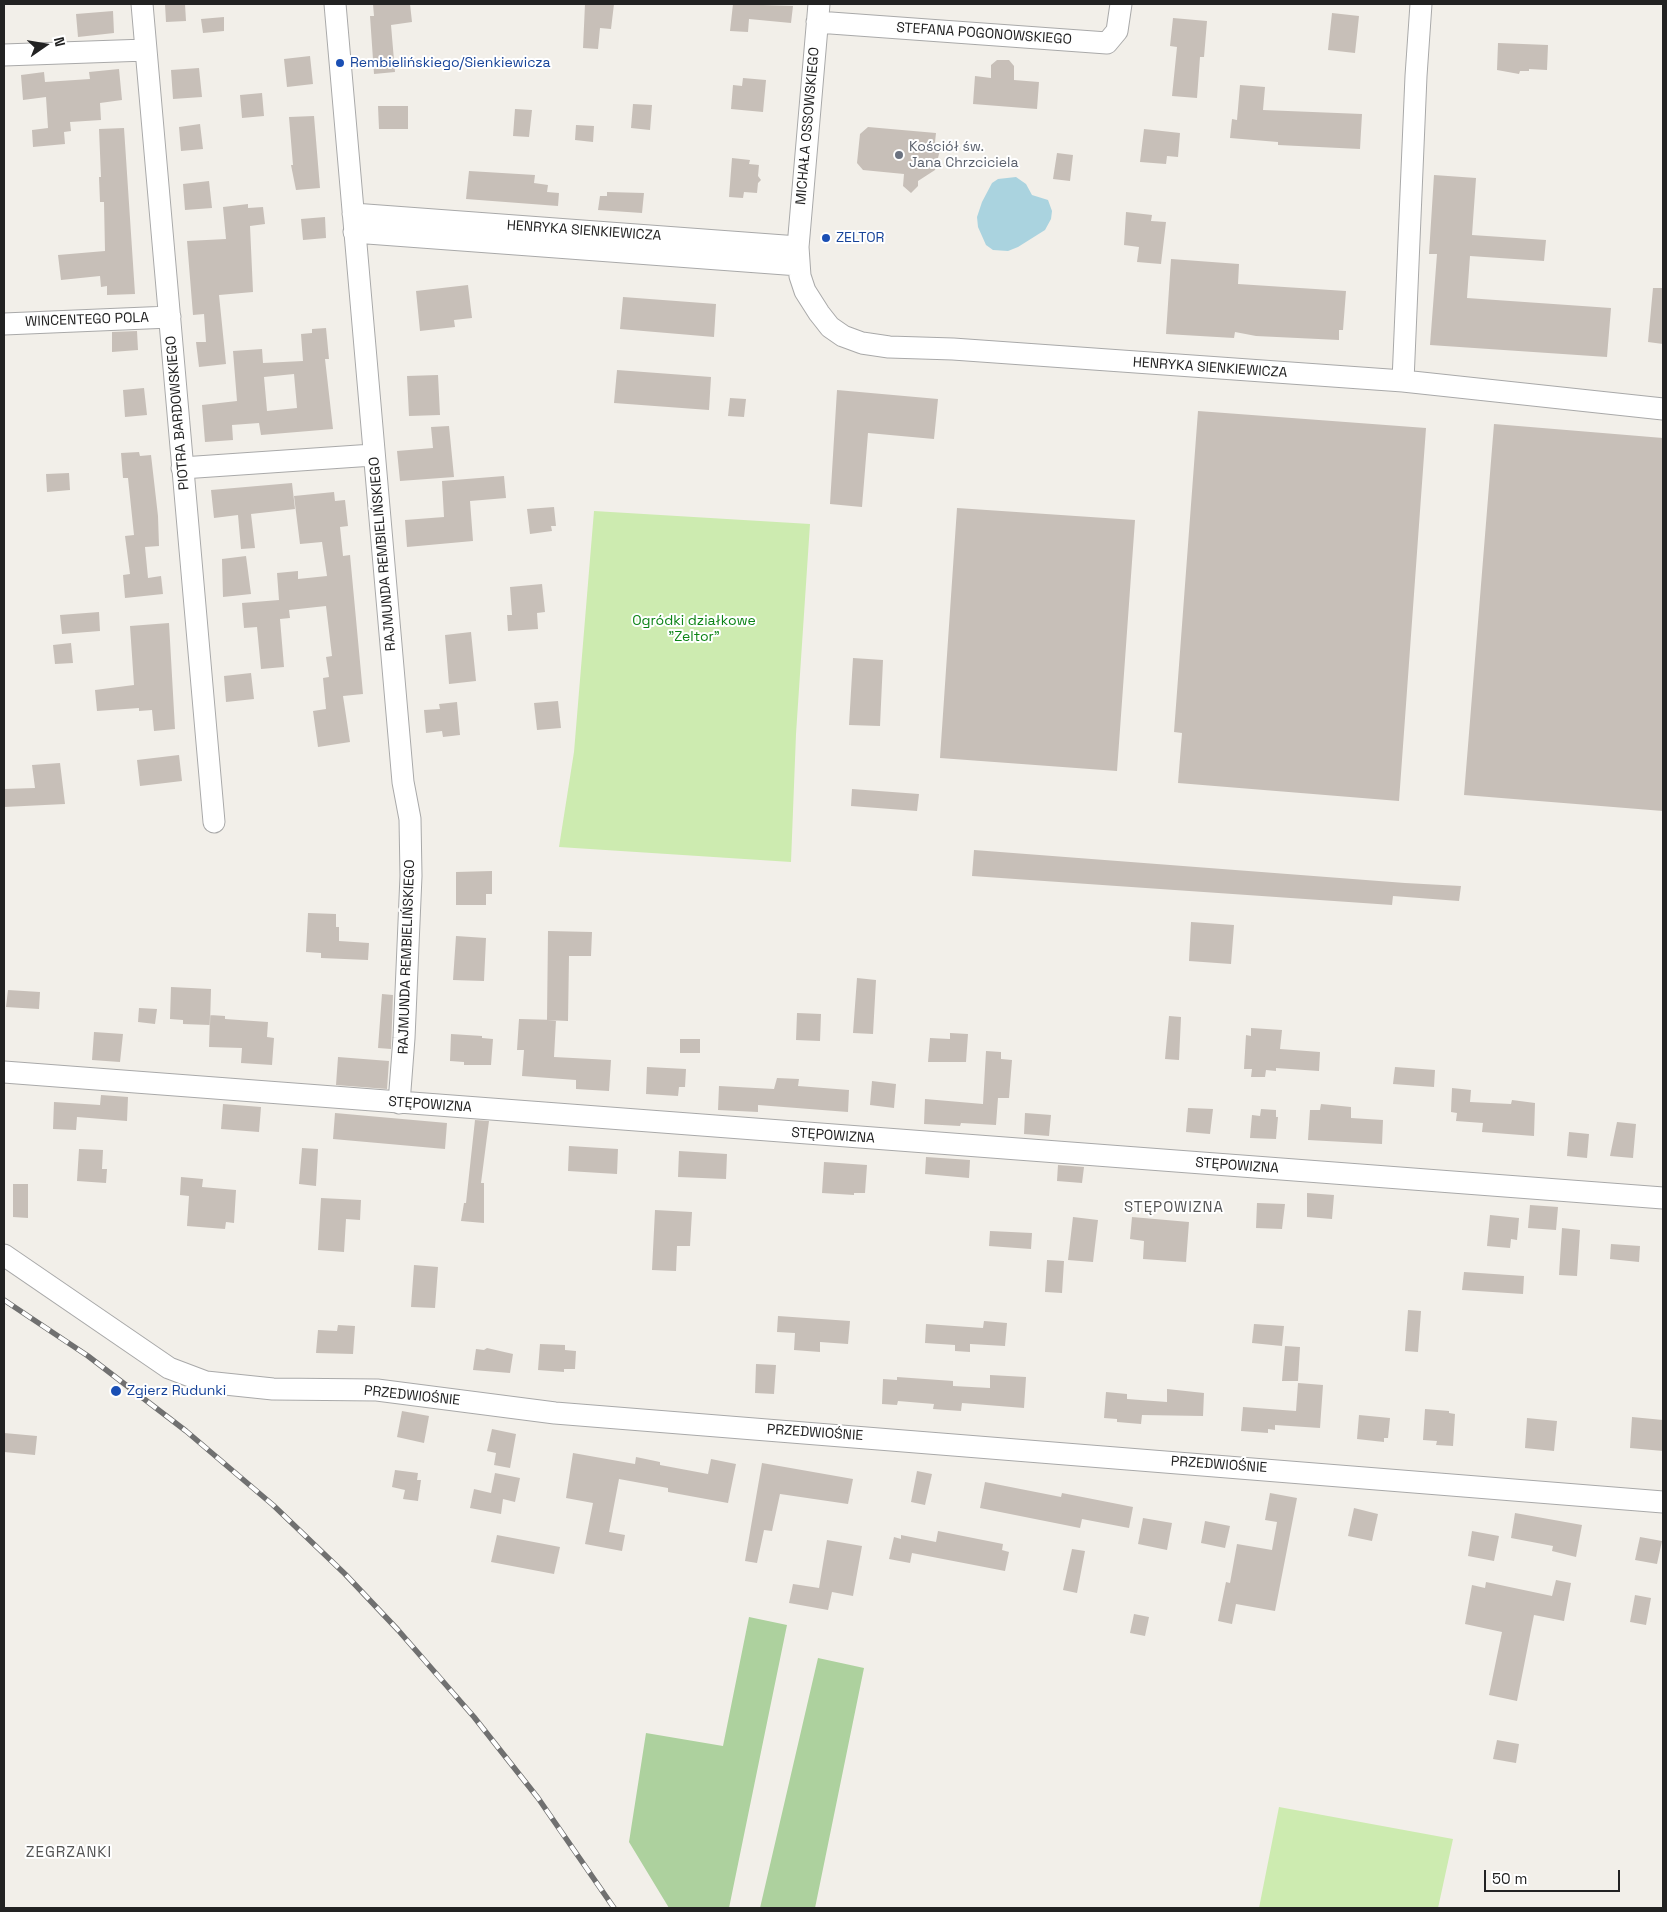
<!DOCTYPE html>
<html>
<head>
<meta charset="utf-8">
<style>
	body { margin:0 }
	#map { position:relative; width:1667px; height:1912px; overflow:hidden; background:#f2efe9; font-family:"Space Grotesk",sans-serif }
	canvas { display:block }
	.frame { position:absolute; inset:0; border:5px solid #222; pointer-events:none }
	.north { position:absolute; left:20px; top:20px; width:50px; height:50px; -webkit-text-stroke:4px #fff; paint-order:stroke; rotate:77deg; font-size:14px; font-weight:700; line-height:20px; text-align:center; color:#222 }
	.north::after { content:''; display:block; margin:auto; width:18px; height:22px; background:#222; clip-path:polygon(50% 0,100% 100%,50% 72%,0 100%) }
	.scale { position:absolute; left:1484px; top:1870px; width:136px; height:22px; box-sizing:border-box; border:2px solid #222; border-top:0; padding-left:6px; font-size:15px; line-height:18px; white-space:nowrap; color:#222; -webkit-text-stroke:4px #fff; paint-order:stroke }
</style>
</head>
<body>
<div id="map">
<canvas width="1667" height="1912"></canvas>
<div class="frame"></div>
<div class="north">N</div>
<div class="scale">50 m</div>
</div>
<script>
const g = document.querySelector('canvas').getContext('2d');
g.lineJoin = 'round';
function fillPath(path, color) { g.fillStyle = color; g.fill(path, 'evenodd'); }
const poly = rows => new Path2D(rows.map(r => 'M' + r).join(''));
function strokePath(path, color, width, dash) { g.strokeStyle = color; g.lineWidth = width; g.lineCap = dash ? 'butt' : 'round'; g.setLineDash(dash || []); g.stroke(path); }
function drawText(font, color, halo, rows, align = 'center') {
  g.font = font + ' "Space Grotesk",sans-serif'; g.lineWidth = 4; g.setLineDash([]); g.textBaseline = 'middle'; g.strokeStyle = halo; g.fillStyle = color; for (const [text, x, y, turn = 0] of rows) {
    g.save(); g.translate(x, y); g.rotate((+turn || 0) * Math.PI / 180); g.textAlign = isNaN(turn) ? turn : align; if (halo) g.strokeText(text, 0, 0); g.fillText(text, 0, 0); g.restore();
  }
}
fillPath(poly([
	[594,511,810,524,796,734,791,862,559,847,574,752],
	[1279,1807,1453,1839,1438,1908,1259,1908]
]), '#cdebb0');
fillPath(poly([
	[749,1617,787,1625,729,1908,669,1908,629,1842,646,1733,723,1746],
	[818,1658,864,1668,815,1908,760,1908]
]), '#add19e');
fillPath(poly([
	[1016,177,1026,184,1032,195,1048,200,1052,211,1051,219,1045,230,1018,247,1008,251,993,250,986,245,978,227,977,217,982,202,992,183,998,179]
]), '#aad3df');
fillPath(poly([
	[165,4,185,4,186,21,166,22],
	[373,4,410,4,412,22,391,25,395,72,374,74,370,16,374,16],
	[585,4,614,4,611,29,600,28,598,49,583,48],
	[733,4,793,6,791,23,749,19,748,32,730,31],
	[113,11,114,33,78,37,76,14],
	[1332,13,1359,16,1355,53,1328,50],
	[224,17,224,31,203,33,201,19],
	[1173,18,1207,21,1204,57,1200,57,1197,98,1172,96,1177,47,1170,46],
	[1498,43,1548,45,1547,70,1529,69,1529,71,1520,71,1519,74,1497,70],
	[310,56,313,84,287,87,284,59],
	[997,60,1009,60,1014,66,1014,80,1039,82,1037,109,973,104,975,76,991,78,991,65],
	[199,68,202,97,173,99,171,70],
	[119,69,122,100,100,103,101,120,70,122,71,131,64,132,65,144,33,147,32,130,48,128,46,97,23,100,21,75,44,72,45,82,90,79,89,72],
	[743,78,766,80,763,112,731,109,733,85,742,86],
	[1240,85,1265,87,1263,110,1362,114,1360,149,1278,145,1278,142,1230,138,1232,119,1237,120],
	[262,93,264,116,242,118,240,95],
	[633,104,652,105,650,130,631,128],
	[378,106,408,106,408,129,379,129],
	[515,109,532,110,529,137,513,136],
	[314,116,320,188,296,190,291,165,293,165,289,117],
	[200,124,203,149,181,151,179,127],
	[576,125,594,126,593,142,575,140],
	[868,127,936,133,935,142,940,150,935,170,918,181,918,186,911,193,903,186,904,174,863,170,857,163,860,134],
	[124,128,135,294,107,295,107,286,101,287,100,276,61,280,58,255,105,251,104,202,100,202,99,177,101,177,99,129],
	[1144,129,1180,133,1178,157,1167,156,1166,164,1140,162],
	[1057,153,1073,155,1070,181,1053,179],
	[732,158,750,160,749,164,759,165,758,176,761,180,758,183,757,193,744,192,743,198,729,197],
	[469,171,535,175,534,183,548,185,547,192,559,193,558,206,466,199],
	[1434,175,1476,178,1472,235,1546,240,1544,261,1470,256,1467,298,1611,308,1607,357,1430,345,1437,254,1429,254],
	[209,181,212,208,185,210,183,184],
	[607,192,644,193,642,213,598,210,600,196,607,196],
	[248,204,248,208,263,207,265,224,250,226,253,292,219,295,226,364,199,367,196,342,206,342,204,314,193,315,187,241,226,239,223,207],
	[1126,212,1152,215,1151,221,1166,222,1161,264,1137,262,1139,247,1124,245],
	[325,217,326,238,303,240,301,219],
	[1171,259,1239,264,1238,284,1346,291,1343,330,1339,330,1339,340,1256,336,1235,332,1234,338,1166,334],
	[468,285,472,318,454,320,455,327,420,331,416,291],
	[1653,288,1663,288,1663,344,1648,342],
	[623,297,716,304,714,337,620,329],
	[326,328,329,359,325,359,333,429,261,435,259,423,232,425,233,440,205,442,202,405,237,401,233,351,262,349,263,363,303,361,301,334,312,333,312,329],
	[294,374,297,408,267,411,264,377],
	[137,331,138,350,112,352,112,332],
	[617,370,711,377,709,410,614,403],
	[438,375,440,415,409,416,407,376],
	[144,388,147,415,125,417,123,390],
	[837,390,938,399,934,439,868,433,862,507,830,504],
	[730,398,746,399,744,417,728,416],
	[1198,411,1426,428,1399,801,1178,783,1182,733,1174,732],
	[1494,424,1663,438,1663,811,1464,795],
	[449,426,454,477,400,481,397,451,433,448,431,427],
	[139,452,140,456,151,455,158,516,159,546,145,547,148,578,161,576,163,594,125,598,123,575,130,574,125,536,134,535,128,478,123,478,121,453],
	[69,473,70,490,47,492,46,474],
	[504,476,506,498,470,501,473,541,407,547,405,520,444,517,442,481],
	[292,483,295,509,251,514,255,548,241,549,238,515,214,518,211,490],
	[334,492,335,501,345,500,348,526,340,527,343,556,350,555,363,694,343,696,350,742,318,747,313,711,326,709,323,678,329,677,326,657,332,656,326,606,289,610,290,618,280,619,284,667,261,669,257,627,244,628,242,603,279,600,277,573,298,571,298,579,327,576,322,542,300,544,294,496],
	[554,507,556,526,551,526,552,531,530,534,527,509],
	[957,508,1135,520,1117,771,940,758],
	[246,556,251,594,223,597,222,559],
	[542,584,545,612,537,613,538,629,508,631,507,615,512,615,510,587],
	[99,612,100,631,62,634,60,615],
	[169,623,175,729,154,731,152,710,139,711,139,708,97,711,95,690,134,685,130,626],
	[471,632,476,681,449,684,445,635],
	[71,643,73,663,55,664,53,645],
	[853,658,883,660,880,726,849,725],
	[251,673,254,699,226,702,224,676],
	[558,701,561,728,537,730,534,703],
	[457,702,460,735,443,737,442,731,426,733,424,710,440,709,439,704],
	[179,755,182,781,140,786,137,760],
	[60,763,65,804,4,807,4,789,35,788,32,765],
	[852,789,919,794,917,811,851,806],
	[974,850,1405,883,1461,886,1459,901,1393,896,1392,905,972,876],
	[492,871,492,894,486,894,486,905,456,905,456,872],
	[308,913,336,914,336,927,339,927,339,941,369,943,368,960,321,958,321,953,306,952],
	[1191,922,1234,925,1231,964,1189,961],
	[548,931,592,932,591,956,569,956,568,1021,547,1020],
	[456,936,486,938,484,981,453,980],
	[857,978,876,980,873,1034,853,1033],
	[171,987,211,989,210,1025,183,1024,183,1020,170,1019],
	[8,990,40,992,39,1009,6,1007],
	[382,994,393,995,391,1049,378,1048],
	[139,1008,157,1009,155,1024,138,1022],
	[797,1013,821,1014,820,1041,796,1040],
	[210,1015,225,1016,225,1019,268,1022,267,1037,274,1038,272,1065,241,1063,242,1048,209,1047],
	[1169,1016,1181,1017,1179,1060,1165,1059],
	[519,1019,556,1020,554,1057,611,1060,609,1091,576,1089,576,1080,522,1076,524,1050,517,1050],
	[1251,1028,1282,1030,1280,1049,1320,1052,1319,1071,1276,1068,1276,1071,1266,1070,1265,1077,1251,1077,1252,1069,1244,1069,1246,1035,1251,1036],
	[94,1032,123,1034,120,1062,92,1060],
	[950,1033,968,1034,966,1062,928,1062,930,1038,950,1039],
	[451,1034,482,1036,482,1038,493,1039,491,1065,464,1065,464,1062,450,1061],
	[680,1039,700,1039,700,1053,680,1053],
	[986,1051,1001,1052,1001,1059,1012,1060,1009,1098,998,1098,996,1125,961,1123,960,1126,924,1124,925,1099,983,1104],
	[338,1057,389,1061,387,1089,336,1085],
	[647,1067,686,1069,685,1087,679,1087,678,1096,646,1094],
	[1395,1067,1435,1070,1434,1087,1393,1084],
	[777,1078,799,1079,798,1086,849,1090,848,1112,758,1105,758,1112,718,1110,719,1086,774,1089],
	[872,1081,896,1084,894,1108,870,1105],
	[1452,1088,1471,1090,1470,1102,1511,1104,1512,1100,1535,1103,1534,1136,1482,1132,1483,1123,1456,1121,1457,1113,1451,1112],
	[101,1095,128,1097,127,1121,77,1117,76,1130,53,1129,54,1102,100,1105],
	[223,1104,261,1107,259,1132,221,1129],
	[1321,1104,1351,1107,1351,1118,1383,1120,1382,1144,1308,1140,1310,1110,1320,1110],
	[1188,1108,1213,1109,1210,1134,1186,1132],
	[1261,1109,1276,1110,1276,1117,1278,1117,1276,1139,1250,1138,1252,1115,1260,1116],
	[335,1113,447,1123,445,1149,333,1139],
	[1025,1113,1051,1115,1049,1136,1024,1134],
	[475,1120,489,1121,481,1183,484,1183,484,1223,461,1221,464,1203,466,1203],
	[1617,1122,1636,1124,1633,1158,1610,1156],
	[1569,1132,1589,1134,1587,1158,1567,1156],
	[569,1146,618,1149,617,1174,568,1171],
	[302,1148,318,1149,316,1186,299,1184],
	[79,1149,103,1150,102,1169,107,1169,106,1183,77,1181],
	[679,1151,727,1154,726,1179,678,1177],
	[926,1157,970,1160,969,1178,925,1174],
	[824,1162,867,1165,865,1193,854,1193,854,1195,822,1193],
	[1058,1165,1084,1167,1082,1183,1057,1181],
	[181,1177,203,1179,202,1187,236,1190,234,1223,226,1222,225,1229,187,1226,189,1196,180,1195],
	[13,1184,28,1184,28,1218,13,1217],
	[1307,1193,1334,1195,1332,1219,1307,1217],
	[321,1198,361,1200,360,1220,346,1219,344,1252,318,1250],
	[1257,1203,1285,1204,1282,1229,1256,1228],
	[1530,1205,1558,1207,1556,1230,1528,1228],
	[655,1210,692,1212,690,1246,677,1246,676,1271,652,1270],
	[1490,1215,1519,1218,1517,1240,1511,1239,1510,1248,1487,1246],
	[1073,1217,1098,1220,1093,1262,1068,1260],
	[1132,1217,1189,1222,1186,1262,1143,1259,1144,1241,1130,1239],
	[1562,1228,1580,1230,1577,1276,1559,1275],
	[990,1231,1032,1233,1031,1249,989,1246],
	[1611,1244,1640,1246,1639,1262,1610,1259],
	[1047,1260,1064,1261,1062,1293,1045,1292],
	[414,1265,438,1267,435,1308,411,1307],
	[1464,1272,1524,1276,1523,1294,1462,1290],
	[1408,1310,1421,1311,1418,1352,1405,1351],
	[778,1316,850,1321,848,1344,820,1342,820,1352,794,1350,795,1333,777,1332],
	[984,1321,1007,1323,1005,1346,970,1344,970,1352,955,1351,955,1345,925,1343,926,1324,983,1328],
	[1254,1324,1284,1326,1282,1346,1252,1343],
	[338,1325,355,1326,353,1354,316,1353,318,1330,337,1331],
	[540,1344,565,1345,565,1350,576,1351,575,1369,564,1369,564,1372,538,1370],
	[1285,1346,1300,1347,1298,1381,1282,1381],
	[487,1348,513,1354,510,1373,473,1370,476,1349,484,1350],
	[756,1364,776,1365,774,1394,755,1393],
	[990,1375,1026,1377,1024,1408,962,1403,961,1411,933,1409,934,1404,898,1401,897,1405,882,1404,883,1379,897,1380,897,1377,953,1381,953,1386,990,1388],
	[1298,1383,1323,1385,1320,1428,1275,1425,1275,1430,1268,1429,1268,1433,1241,1431,1243,1407,1296,1411],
	[1167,1389,1204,1393,1203,1416,1142,1415,1141,1424,1117,1422,1117,1419,1104,1418,1106,1392,1127,1394,1127,1399,1167,1402],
	[1425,1409,1449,1411,1449,1413,1455,1414,1453,1446,1436,1445,1437,1441,1423,1440],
	[402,1411,429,1416,424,1443,397,1437],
	[1359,1415,1390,1418,1388,1438,1384,1438,1384,1442,1357,1439],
	[1632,1417,1663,1420,1663,1451,1630,1448],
	[1527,1418,1557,1421,1554,1451,1525,1448],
	[492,1429,516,1434,510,1468,494,1465,496,1453,487,1451],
	[4,1433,37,1436,35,1455,4,1452],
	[573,1453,635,1464,636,1457,660,1462,660,1465,708,1474,711,1459,736,1464,728,1503,668,1492,668,1488,619,1479,609,1532,625,1535,622,1551,585,1544,593,1503,566,1498],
	[762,1463,853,1479,848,1504,780,1494,772,1531,764,1530,757,1563,745,1561],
	[395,1470,418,1473,417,1480,421,1480,418,1501,403,1499,405,1490,392,1487],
	[917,1471,932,1474,925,1505,911,1502],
	[495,1473,520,1478,515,1502,503,1499,501,1514,470,1508,474,1489,491,1493],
	[985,1482,1061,1497,1062,1493,1133,1507,1129,1528,1082,1519,1080,1528,980,1508],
	[1270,1493,1297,1498,1275,1611,1236,1604,1232,1624,1218,1621,1226,1582,1230,1583,1237,1544,1272,1550,1277,1522,1265,1520],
	[1354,1508,1378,1514,1372,1541,1348,1536],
	[1515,1513,1582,1525,1576,1557,1552,1551,1553,1546,1511,1538],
	[1143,1518,1172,1523,1167,1550,1138,1544],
	[1205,1521,1230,1526,1225,1548,1201,1543],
	[938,1531,1003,1544,1002,1550,1009,1552,1005,1571,912,1553,910,1563,889,1559,894,1537,901,1539,901,1535,936,1542],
	[1472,1531,1499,1536,1494,1561,1468,1556],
	[497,1535,560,1547,554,1574,491,1562],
	[1640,1537,1662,1541,1657,1564,1635,1560],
	[827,1540,862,1546,853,1596,832,1592,828,1610,789,1603,793,1584,819,1588],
	[1072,1549,1085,1551,1077,1593,1063,1590],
	[1556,1580,1571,1583,1564,1621,1534,1615,1517,1701,1489,1695,1502,1632,1465,1624,1472,1585,1485,1588,1486,1582,1552,1596],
	[1635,1595,1651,1598,1646,1625,1630,1622],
	[1134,1614,1149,1617,1145,1636,1130,1633],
	[1497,1740,1519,1744,1516,1763,1493,1759]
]), '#c7bfb8');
const minor = poly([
	[142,4,214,822],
	[335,4,403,782,410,819,411,876,404,1038,399,1103],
	[819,4,798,247,800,276,805,291,819,313,830,327,843,336,862,343,889,347,953,349,1403,381,1663,409],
	[817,22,1107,43,1117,31,1121,4],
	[4,55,146,50],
	[353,214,798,247],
	[354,232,799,265],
	[4,324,170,317],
	[1403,381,1416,76,1421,4],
	[182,468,373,455],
	[4,1072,1663,1198],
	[4,1255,169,1368,206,1382,273,1389,377,1390,555,1413,1663,1502]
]);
strokePath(minor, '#a9a9a9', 23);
strokePath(minor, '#fff', 21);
const rail = poly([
	[4,1300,88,1356,186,1431,273,1505,345,1574,398,1630,474,1717,538,1798,614,1908]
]);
strokePath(rail, '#707070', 5.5);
strokePath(rail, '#fff', 4, [11]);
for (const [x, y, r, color] of [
	[340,63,5,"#1a4fb4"],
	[899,155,5,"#6b7280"],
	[826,238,5,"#1a4fb4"],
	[116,1391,6,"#1a4fb4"]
]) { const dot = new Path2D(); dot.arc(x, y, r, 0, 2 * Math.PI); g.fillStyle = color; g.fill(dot); strokePath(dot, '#fff', 2); }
drawText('14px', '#222', '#fff', [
	["STEFANA POGONOWSKIEGO",984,34,4],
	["MICHAŁA OSSOWSKIEGO",808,126,-85],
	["HENRYKA SIENKIEWICZA",584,231,4],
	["WINCENTEGO POLA",87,320,-2],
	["HENRYKA SIENKIEWICZA",1210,368,4],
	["PIOTRA BARDOWSKIEGO",178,413,-95],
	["RAJMUNDA REMBIELIŃSKIEGO",383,554,-95],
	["RAJMUNDA REMBIELIŃSKIEGO",407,957,-88],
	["STĘPOWIZNA",430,1105,4],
	["STĘPOWIZNA",833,1136,4],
	["STĘPOWIZNA",1237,1166,4],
	["PRZEDWIOŚNIE",412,1396,6],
	["PRZEDWIOŚNIE",815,1433,4],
	["PRZEDWIOŚNIE",1219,1465,4]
]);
drawText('14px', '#164399', '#fff', [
	["Rembielińskiego/Sienkiewicza",350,63],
	["ZELTOR",836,238],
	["Zgierz Rudunki",127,1391]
], 'left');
drawText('14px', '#5b616d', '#fff', [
	["Kościół św.",909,147],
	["Jana Chrzciciela",909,163]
], 'left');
drawText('14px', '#0c8416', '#fff', [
	["Ogródki działkowe",694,621],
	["\"Zeltor\"",694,637]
]);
g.letterSpacing = '1px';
drawText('15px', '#555', '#fff', [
	["STĘPOWIZNA",1174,1208],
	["ZEGRZANKI",69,1853]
]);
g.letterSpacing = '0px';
</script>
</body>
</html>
